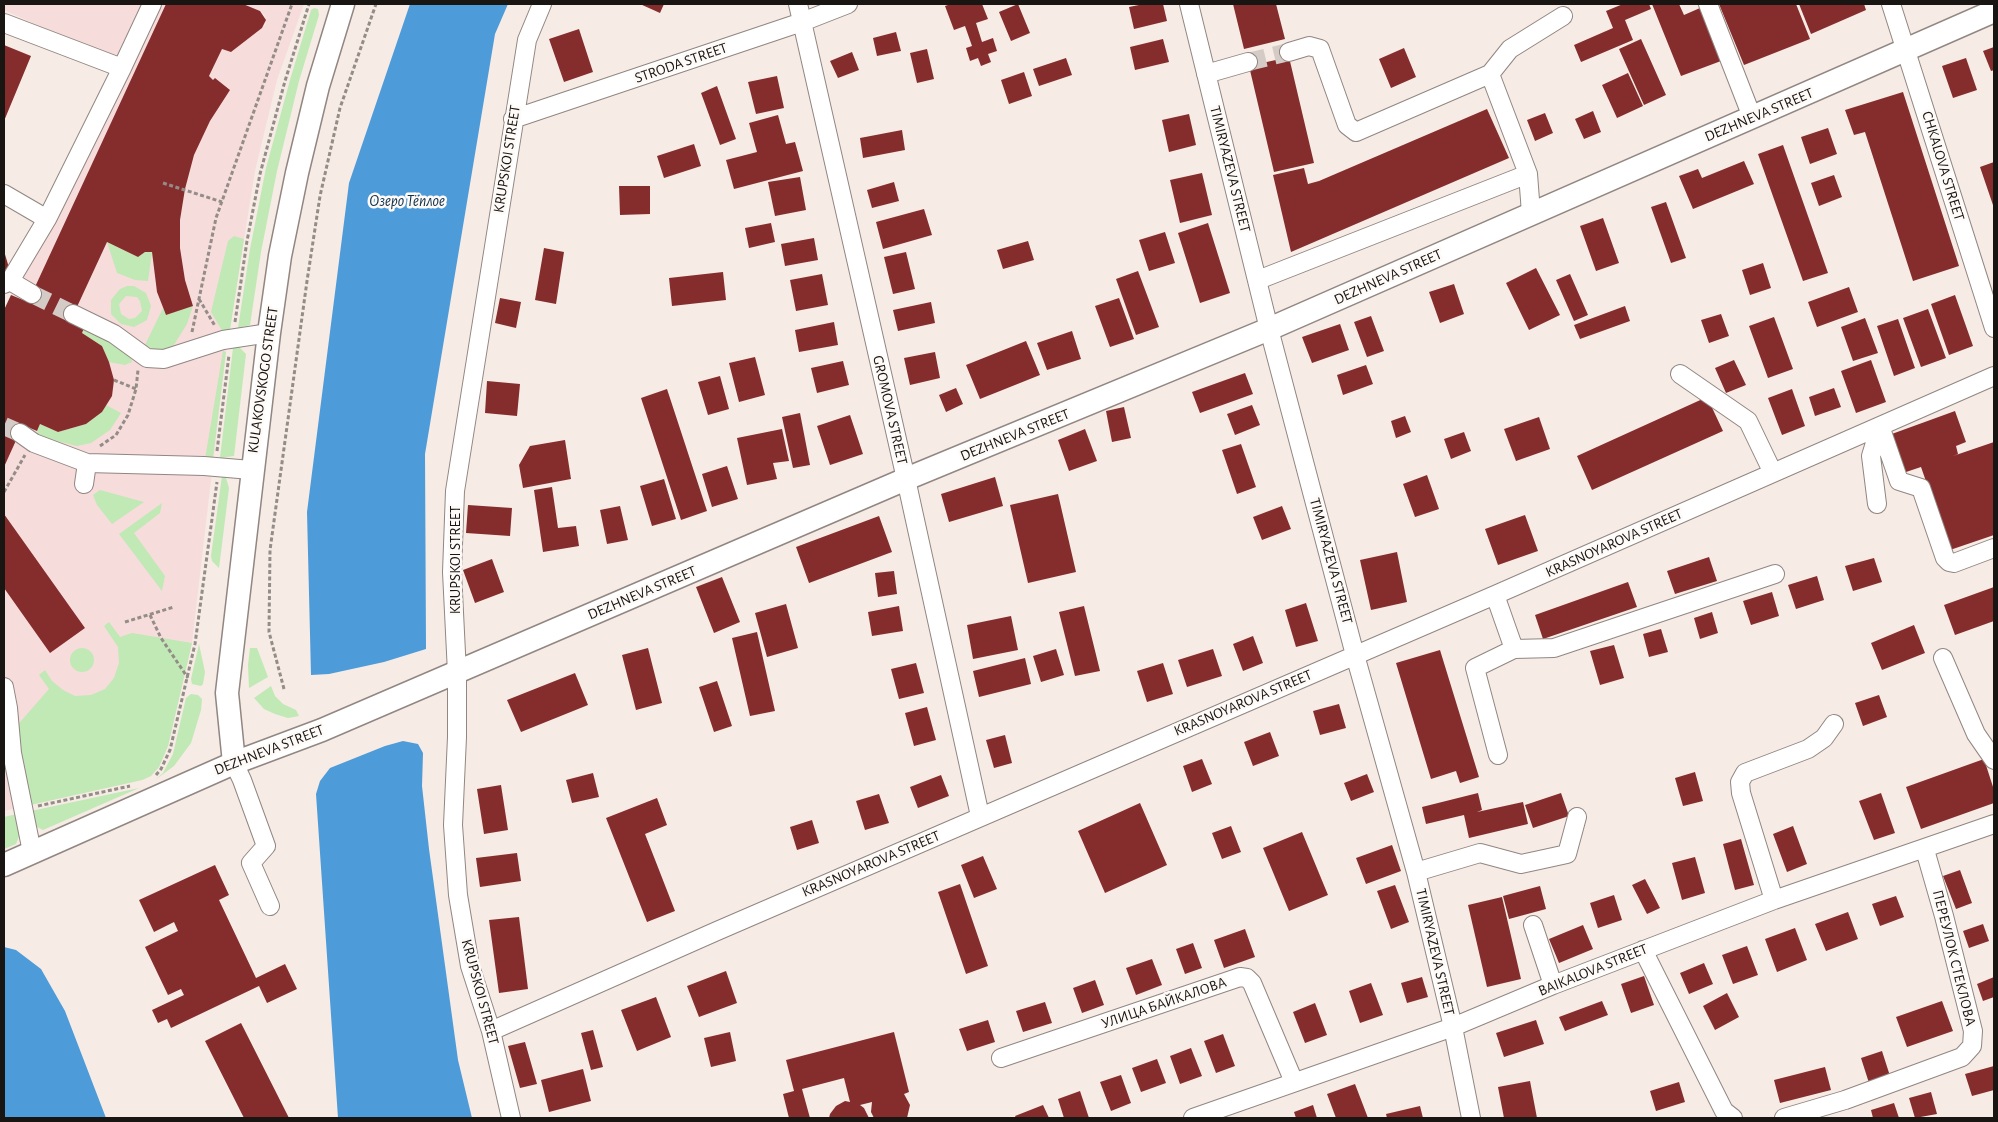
<!DOCTYPE html>
<html>
<head>
<meta charset="utf-8">
<style>
	body { margin:0 }
	#map { position:relative; width:1998px; height:1122px; overflow:hidden; background:#f6ebe5; font-family:"Alegreya Sans",sans-serif }
	canvas { display:block }
	.frame { position:absolute; inset:0; border:5px solid #191513; pointer-events:none }
</style>
</head>
<body>
<div id="map">
<canvas width="1998" height="1122"></canvas>
<div class="frame"></div>
</div>
<script>
const g = document.querySelector('canvas').getContext('2d');
g.lineJoin = 'round';
function fillPath(path, color) { g.fillStyle = color; g.fill(path, 'evenodd'); }
const poly = rows => new Path2D(rows.map(r => 'M' + r).join(''));
function strokePath(path, color, width, dash) { g.strokeStyle = color; g.lineWidth = width; g.lineCap = dash ? 'butt' : 'round'; g.setLineDash(dash || []); g.stroke(path); }
function drawText(font, color, halo, rows, align = 'center') {
  g.font = font + ' "Alegreya Sans",sans-serif'; g.lineWidth = 5; g.setLineDash([]); g.textBaseline = 'middle'; g.strokeStyle = halo; g.fillStyle = color; for (const [text, x, y, turn = 0] of rows) {
    g.save(); g.translate(x, y); g.rotate((+turn || 0) * Math.PI / 180); g.textAlign = isNaN(turn) ? turn : align; if (halo) g.strokeText(text, 0, 0); g.fillText(text, 0, 0); g.restore();
  }
}
fillPath(poly([
	[4,4,166,4,28,302,11,295,4,310,117,61,4,10],
	[243,4,304,4,277,80,255,171,226,352,192,643,168,746,159,767,151,776,142,780,4,811,4,588,50,652,85,628,4,514,4,467,23,425,37,431,40,424,58,432,86,424,102,412,114,380,109,362,102,346,82,333,84,329,70,322,107,242,138,257,145,252,152,252,157,292,166,315,193,306,185,280,180,248,180,220,185,189,194,155,210,121,230,90,215,78,213,80,209,76,222,49,231,52,262,28,266,23,265,16,260,11]
]), '#f7dcdc');
fillPath(poly([
	[314,8,318,9,319,15,299,81,277,171,261,252,250,325,238,328,250,249,266,168,290,80,311,10],
	[234,236,244,239,230,330,223,332,211,312,228,241],
	[107,242,138,257,145,252,152,252,148,281,135,280,117,273],
	[127,286,134,286,146,293,151,306,147,320,134,327,121,324,111,314,111,300,120,289],
	[126,296,137,297,140,301,142,311,135,318,129,319,121,314,119,304],
	[193,306,187,324,172,348,158,351,145,345,163,308,166,315],
	[84,328,121,348,131,358,132,362,125,365,109,362,102,346,82,333],
	[238,346,246,354,234,456,220,458,233,348],
	[223,351,226,352,213,458,205,459],
	[106,405,121,413,110,430,91,443,77,446,40,437,37,431,40,424,58,432,86,424,102,412],
	[222,476,226,478,229,488,219,568,212,561,211,556],
	[100,490,144,502,112,524,97,505,93,495],
	[162,503,160,513,134,533,165,576,162,591,119,534],
	[109,622,120,637,132,633,192,643,168,746,159,767,151,776,142,780,30,805,14,729,49,689,39,675,45,670,52,681,63,690,75,696,91,695,105,689,114,678,119,663,118,647,104,626],
	[199,644,205,672,203,684,201,686,192,684,191,679],
	[250,648,257,648,268,677,249,688,248,665],
	'70 660a12 12 0 1 1 24 0a12 12 0 1 1-24 0Z',
	[271,686,275,696,283,704,296,710,299,716,288,718,275,714,264,709,254,698],
	[191,694,198,695,202,699,201,710,191,743,174,766,155,780,163,773,173,754,186,698],
	[139,788,43,830,35,826,31,811],
	[17,814,20,834,16,844,4,849,4,817]
]), '#c0e9b5');
fillPath(poly([
	[410,4,508,4,495,34,425,454,426,649,384,662,329,674,311,675,307,512,349,183],
	[403,741,418,744,423,753,422,786,429,849,458,1060,472,1118,338,1118,316,794,320,781,330,768,385,746],
	[4,947,16,950,41,969,65,1011,106,1118,4,1118]
]), '#4e9bd9');
fillPath(poly([
	[166,4,243,4,260,11,266,20,262,28,231,52,222,49,209,76,213,80,215,78,230,90,210,121,194,155,185,189,180,220,180,248,185,280,193,306,166,315,157,292,152,252,145,252,138,257,107,242,70,322,84,328,82,333,102,346,109,362,114,380,112,396,102,412,86,424,58,432,40,424,37,431,23,425,4,467,4,310,11,295,28,302],
	[640,4,664,4,660,13],
	[951,4,982,4,988,19,976,23,982,42,993,38,997,51,988,54,991,62,981,66,978,58,970,61,966,48,972,46,965,26,954,30,945,6],
	[1018,4,1030,33,1011,41,999,12],
	[1144,4,1163,4,1167,21,1134,29,1129,7],
	[1233,4,1276,4,1285,39,1244,49],
	[1623,4,1649,4,1651,9,1625,20,1633,40,1581,62,1574,45,1613,28,1606,11],
	[1652,4,1679,4,1684,15,1700,8,1721,61,1681,76],
	[1719,4,1796,4,1810,39,1744,65],
	[1799,4,1864,4,1866,10,1811,34],
	[579,29,593,72,564,82,549,39],
	[896,32,901,51,877,56,873,38],
	[1163,39,1169,62,1135,70,1130,47],
	[1641,39,1666,95,1644,105,1619,49],
	[4,45,31,56,4,121],
	[1994,47,1994,70,1991,71,1983,51],
	[1404,48,1416,77,1391,88,1379,59],
	[927,49,934,79,917,83,910,53],
	[852,52,859,70,838,78,830,61],
	[1289,57,1314,163,1274,172,1249,66],
	[1066,58,1072,75,1039,86,1033,69],
	[1966,58,1977,90,1953,98,1942,66],
	[1024,72,1032,96,1009,104,1001,80],
	[1628,73,1643,106,1617,118,1602,85],
	[777,76,784,108,756,114,748,82],
	[717,86,736,139,720,145,701,93],
	[1903,92,1959,266,1913,281,1865,132,1854,135,1845,110],
	[1487,109,1509,158,1291,252,1273,175,1304,168,1308,184,1319,181],
	[1593,111,1601,132,1584,139,1575,119],
	[1545,113,1553,133,1535,141,1527,120],
	[1189,114,1196,145,1169,152,1162,120],
	[778,115,786,144,795,142,803,171,734,189,726,160,757,152,749,123],
	[1828,128,1837,154,1810,164,1801,137],
	[902,130,905,150,863,158,860,138],
	[694,144,701,166,664,178,657,156],
	[1783,145,1828,273,1803,281,1758,154],
	[1744,161,1754,184,1693,209,1679,176,1698,169,1702,178],
	[1994,162,1994,208,1980,167],
	[1202,173,1212,215,1180,223,1170,180],
	[1834,175,1842,197,1819,206,1811,183],
	[800,177,806,210,775,216,768,182],
	[894,182,899,201,872,208,867,190],
	[619,186,650,186,650,214,620,215],
	[1666,202,1686,258,1671,263,1651,207],
	[924,209,932,235,883,249,876,222],
	[1603,218,1619,263,1596,271,1580,226],
	[771,223,775,242,749,248,745,228],
	[1208,223,1230,293,1200,303,1178,233],
	[1165,232,1175,263,1149,271,1139,240],
	[814,238,818,260,785,266,781,244],
	[1028,241,1034,260,1003,269,997,250],
	[544,248,564,252,556,304,535,300],
	[4,251,10,271,4,273],
	[906,252,915,289,893,294,884,257],
	[1763,263,1771,288,1750,295,1742,270],
	[1536,268,1560,315,1529,330,1506,283],
	[1138,271,1159,327,1136,335,1116,279],
	[723,272,726,300,672,306,669,278],
	[822,274,828,305,796,311,790,280],
	[1570,274,1588,315,1574,321,1556,280],
	[1454,284,1464,314,1440,323,1429,292],
	[1849,287,1858,312,1817,327,1808,302],
	[1955,295,1973,346,1949,355,1931,304],
	[500,298,521,302,516,328,495,323],
	[1119,298,1134,339,1110,347,1095,306],
	[931,302,935,323,898,331,893,310],
	[1625,306,1630,321,1580,339,1574,325],
	[1928,309,1946,358,1921,367,1903,318],
	[1721,314,1729,336,1709,343,1701,320],
	[1371,316,1384,351,1367,357,1354,322],
	[1774,317,1793,369,1768,378,1749,326],
	[1865,318,1878,353,1853,361,1841,327],
	[1898,319,1915,368,1894,376,1877,326],
	[834,322,838,345,799,352,795,330],
	[1340,324,1349,350,1312,363,1302,337],
	[1072,331,1081,359,1047,370,1037,343],
	[1026,341,1040,375,980,399,966,365],
	[935,352,940,378,910,385,904,358],
	[755,357,765,395,739,402,729,363],
	[1734,360,1746,385,1726,393,1715,368],
	[1871,360,1886,402,1856,413,1841,371],
	[843,361,849,385,817,393,811,368],
	[1366,365,1373,384,1343,395,1337,375],
	[1245,373,1253,394,1200,413,1192,392],
	[720,376,729,409,708,415,698,382],
	[487,381,520,384,517,416,485,413],
	[956,388,963,404,946,412,939,395],
	[1834,388,1841,407,1815,416,1809,397],
	[667,389,707,511,681,520,641,398],
	[1792,389,1805,426,1782,435,1768,398],
	[1707,397,1723,431,1592,490,1577,456],
	[1252,405,1260,425,1235,435,1227,414],
	[1124,407,1131,438,1112,442,1106,411],
	[1955,411,1966,442,1956,446,1958,454,1953,456,1994,442,1994,535,1950,550,1921,467,1903,473,1889,435],
	[800,413,810,465,793,468,782,417],
	[850,415,863,454,830,465,817,426],
	[1405,416,1411,432,1396,438,1391,421],
	[1539,417,1550,449,1516,461,1504,429],
	[782,429,789,461,773,463,777,479,747,485,737,438],
	[1085,429,1097,461,1069,471,1058,440],
	[1464,432,1471,451,1451,459,1444,439],
	[565,440,571,479,523,488,519,465,530,446],
	[1241,444,1256,487,1237,494,1222,450],
	[727,466,738,499,712,507,702,474],
	[1427,475,1439,509,1415,517,1403,484],
	[995,477,1003,506,949,522,941,494],
	[664,479,676,519,652,526,640,486],
	[552,487,558,528,576,526,579,546,543,552,534,490],
	[1058,494,1076,572,1028,583,1010,505],
	[468,505,512,508,510,536,466,533],
	[620,506,628,540,607,544,600,510],
	[1282,506,1291,529,1262,540,1253,517],
	[4,514,85,628,50,653,4,588],
	[1525,515,1538,551,1498,565,1485,529],
	[879,516,892,552,809,583,796,547],
	[1397,552,1407,602,1371,610,1360,560],
	[1709,557,1717,581,1675,594,1667,571],
	[1874,558,1882,582,1853,591,1845,566],
	[492,559,504,592,475,603,463,570],
	[894,571,897,594,878,597,875,573],
	[1817,576,1824,600,1796,609,1788,585],
	[722,577,740,622,714,633,696,587],
	[1628,582,1637,607,1543,639,1535,615],
	[1994,587,1994,621,1955,635,1944,605],
	[1772,592,1779,616,1751,625,1743,601],
	[1306,603,1318,641,1296,647,1285,610],
	[786,604,798,648,767,657,755,613],
	[899,606,903,631,872,636,868,612],
	[1084,606,1100,671,1075,676,1059,612],
	[1712,612,1718,633,1700,639,1694,618],
	[1011,616,1018,650,973,659,967,625],
	[1914,625,1925,653,1882,670,1871,643],
	[1661,629,1668,652,1649,657,1643,634],
	[757,632,775,711,750,716,732,638],
	[1253,636,1263,663,1243,671,1233,644],
	[1614,645,1624,678,1600,685,1590,651],
	[648,648,662,703,636,710,622,655],
	[1056,649,1064,675,1041,682,1033,656],
	[1213,649,1222,676,1187,687,1178,660],
	[1440,650,1479,777,1460,783,1456,771,1431,779,1396,663],
	[1025,658,1031,684,979,697,973,671],
	[916,663,924,693,899,699,891,669],
	[1163,663,1173,694,1147,702,1137,671],
	[575,673,588,705,521,732,507,700],
	[717,681,732,726,714,732,699,687],
	[1879,695,1887,717,1863,726,1855,703],
	[1339,704,1346,728,1320,735,1313,711],
	[927,707,936,740,914,746,905,713],
	[1270,732,1279,756,1253,766,1244,742],
	[1005,735,1012,763,994,768,986,740],
	[1202,759,1212,784,1192,792,1183,766],
	[1984,759,1994,790,1994,803,1921,829,1906,787],
	[1695,772,1703,801,1683,806,1675,778],
	[593,773,599,797,572,803,566,780],
	[1367,774,1374,792,1351,801,1344,783],
	[941,775,949,796,918,808,910,787],
	[501,785,508,830,484,834,477,789],
	[1478,793,1482,810,1477,812,1523,802,1528,824,1469,838,1464,815,1426,824,1422,807],
	[1561,793,1569,816,1533,828,1525,805],
	[1881,793,1895,833,1874,840,1859,801],
	[879,794,889,823,865,830,856,801],
	[657,798,667,825,645,834,675,911,647,922,606,818],
	[1140,803,1167,865,1105,893,1078,831],
	[812,820,819,843,797,850,790,827],
	[1231,826,1241,852,1222,859,1212,833],
	[1793,826,1807,864,1787,872,1773,834],
	[1302,832,1328,895,1289,911,1263,848],
	[1741,839,1754,885,1735,890,1723,844],
	[1392,845,1401,871,1366,884,1356,858],
	[517,853,521,881,480,887,476,858],
	[983,856,997,889,974,898,961,865],
	[1695,857,1705,893,1682,900,1672,863],
	[215,865,229,895,219,900,256,978,285,964,297,989,267,1003,259,986,171,1028,167,1019,158,1023,152,1010,184,995,181,989,168,995,145,947,178,931,174,922,154,932,139,900],
	[1960,870,1972,903,1956,909,1943,876],
	[1645,879,1660,908,1647,914,1632,885],
	[960,884,988,966,966,974,938,892],
	[1395,885,1409,922,1391,929,1377,891],
	[1540,886,1546,909,1509,919,1503,896],
	[1614,895,1622,920,1598,928,1590,903],
	[1896,896,1904,917,1880,926,1872,904],
	[1502,897,1521,979,1487,987,1468,905],
	[1848,912,1858,939,1826,951,1815,924],
	[519,917,528,989,499,993,489,920],
	[1983,924,1989,941,1969,948,1963,931],
	[1583,925,1593,949,1559,963,1549,939],
	[1795,928,1807,960,1777,972,1765,939],
	[1245,929,1255,957,1224,968,1214,940],
	[1193,943,1202,968,1185,974,1176,949],
	[1747,946,1758,975,1733,984,1722,955],
	[1152,959,1162,985,1136,995,1126,968],
	[1704,963,1713,984,1689,994,1680,973],
	[726,971,737,1003,699,1017,687,986],
	[1644,976,1654,1005,1631,1013,1621,984],
	[1422,977,1428,997,1407,1003,1401,983],
	[1994,977,1994,997,1983,1001,1977,984],
	[1095,980,1104,1005,1082,1013,1073,988],
	[1371,983,1383,1015,1360,1023,1349,991],
	[1727,993,1739,1017,1715,1030,1703,1006],
	[656,997,671,1037,637,1051,621,1010],
	[1602,1001,1608,1015,1565,1031,1559,1017],
	[1942,1001,1953,1031,1907,1047,1896,1017],
	[1045,1002,1052,1023,1023,1032,1016,1011],
	[1315,1003,1327,1035,1305,1043,1293,1012],
	[988,1020,995,1042,967,1051,959,1029],
	[1536,1020,1544,1044,1504,1057,1496,1033],
	[241,1023,289,1118,244,1118,205,1041],
	[593,1030,603,1067,591,1070,581,1033],
	[730,1032,736,1061,711,1067,704,1038],
	[894,1032,909,1092,904,1094,910,1105,907,1118,874,1118,871,1112,872,1102,860,1105,864,1108,869,1118,829,1118,830,1114,836,1106,845,1101,850,1102,844,1078,802,1089,810,1118,789,1118,783,1094,794,1091,786,1060],
	[1223,1034,1235,1066,1216,1073,1204,1041],
	[525,1042,537,1084,520,1088,508,1046],
	[1191,1048,1202,1076,1180,1084,1170,1056],
	[1882,1051,1890,1076,1869,1083,1861,1058],
	[1157,1059,1166,1083,1141,1092,1132,1068],
	[1994,1066,1994,1090,1972,1096,1965,1074],
	[1825,1067,1831,1090,1780,1103,1774,1080],
	[583,1069,591,1101,549,1112,541,1080],
	[1121,1075,1131,1103,1111,1111,1100,1082],
	[1530,1081,1537,1118,1504,1118,1498,1087],
	[1679,1082,1685,1102,1656,1111,1650,1091],
	[1355,1084,1368,1118,1336,1118,1327,1094],
	[1080,1091,1089,1118,1064,1118,1058,1099],
	[1931,1092,1937,1114,1915,1118,1909,1098],
	[1894,1103,1899,1118,1873,1118,1871,1110],
	[1043,1105,1049,1118,1016,1118,1015,1116],
	[1313,1105,1317,1118,1296,1118,1294,1112],
	[1420,1106,1423,1118,1387,1118,1386,1114]
]), '#852d2d');
strokePath(poly([
	[1248,62,1289,52],
	[32,294,73,314],
	[4,426,20,433]
]), '#d5cbc6', 18, [18, 9]);
const minor = poly([
	[798,4,906,479,980,816],
	[1189,4,1269,329,1355,655,1416,872,1453,1027,1471,1118],
	[1708,4,1752,117],
	[1891,4,1994,328],
	[4,23,122,68,47,219,10,281,4,284],
	[1289,52,1309,46,1320,49,1347,125,1356,132,1490,74,1528,174,1531,213],
	[122,68,152,4],
	[1206,74,1248,62],
	[1490,74,1510,49,1563,16],
	[513,119,802,22,848,4],
	[4,194,47,219],
	[1258,280,1528,174],
	[10,281,32,294],
	[73,314,114,334,147,358,164,359,223,340,269,333],
	[1680,374,1748,421,1773,473],
	[1880,426,1899,481,1921,488,1945,558,1949,562,1954,563,1994,548],
	[20,433,34,443,87,463,204,466,251,470],
	[84,484,87,463],
	[1877,504,1871,456,1880,426],
	[1495,595,1514,649,1554,648,1775,574],
	[1943,658,1976,734,1994,760],
	[4,687,8,708,12,753],
	[4,742,12,753,32,852],
	[1498,755,1475,668,1514,649],
	[234,763,242,780,266,846,251,863,270,906],
	[1416,872,1480,853,1521,864,1567,854,1577,817],
	[1774,900,1741,793,1740,782,1745,773,1808,749,1824,738,1834,724],
	[1533,925,1553,985],
	[1643,950,1724,1111,1733,1118],
	[491,1031,717,931,1495,595,1994,376],
	[1001,1058,1240,977,1247,978,1252,983,1294,1082],
	[511,1118,491,1031,470,966,458,895,453,825,457,737,457,673,452,572,455,491,527,40,542,4],
	[1193,1118,1453,1027,1553,985,1774,900,1994,824],
	[1784,1118,1845,1100,1962,1057,1972,1046,1973,1031,1944,916,1925,850]
]);
const major = poly([
	[234,763,227,693,269,333,280,256,297,173,318,86,343,4],
	[4,865,234,763,322,730,906,479,1269,329,1994,11]
]);
strokePath(minor, '#918681', 20);
strokePath(major, '#918681', 25);
strokePath(poly([
	[163,183,222,202],
	[199,299,215,326],
	[235,322,247,241,260,174,285,81,309,4],
	[192,332,216,218,292,4],
	[114,380,136,389],
	[100,446,116,435,128,415,136,389,138,370],
	[217,451,229,355],
	[4,492,25,455],
	[150,615,161,638,188,678],
	[125,622,174,607],
	[284,689,269,632,270,550,307,281,320,196,340,108,376,4],
	[156,775,161,769,170,750,195,644,217,482],
	[38,806,130,786]
]), '#948c87', 3, [4, 2.5]);
strokePath(minor, '#fff', 18);
strokePath(major, '#fff', 22);
drawText('15px', '#191513', '#fefaf7', [
	["STRODA STREET",681,63,-19],
	["DEZHNEVA STREET",1759,115,-23],
	["KRUPSKOI STREET",507,159,-81],
	["CHKALOVA STREET",1943,166,73],
	["TIMIRYAZEVA STREET",1230,169,76],
	["DEZHNEVA STREET",1388,277,-24],
	["KULAKOVSKOGO STREET",263,380,-82],
	["GROMOVA STREET",890,410,77],
	["DEZHNEVA STREET",1015,435,-22],
	["KRASNOYAROVA STREET",1614,543,-24],
	["KRUPSKOI STREET",455,560,-90],
	["TIMIRYAZEVA STREET",1331,561,75],
	["DEZHNEVA STREET",642,593,-23],
	["KRASNOYAROVA STREET",1243,703,-23],
	["DEZHNEVA STREET",269,750,-21],
	["KRASNOYAROVA STREET",871,864,-23],
	["TIMIRYAZEVA STREET",1435,952,77],
	["ПЕРЕУЛОК СТЕКЛОВА",1954,958,76],
	["BAIKALOVA STREET",1593,970,-22],
	["KRUPSKOI STREET",480,992,75],
	["УЛИЦА БАЙКАЛОВА",1164,1003,-19]
]);
drawText('italic 16px', '#10314b', '#fefaf7', [
	["Озеро Тёплое",407,201]
]);
</script>
</body>
</html>
